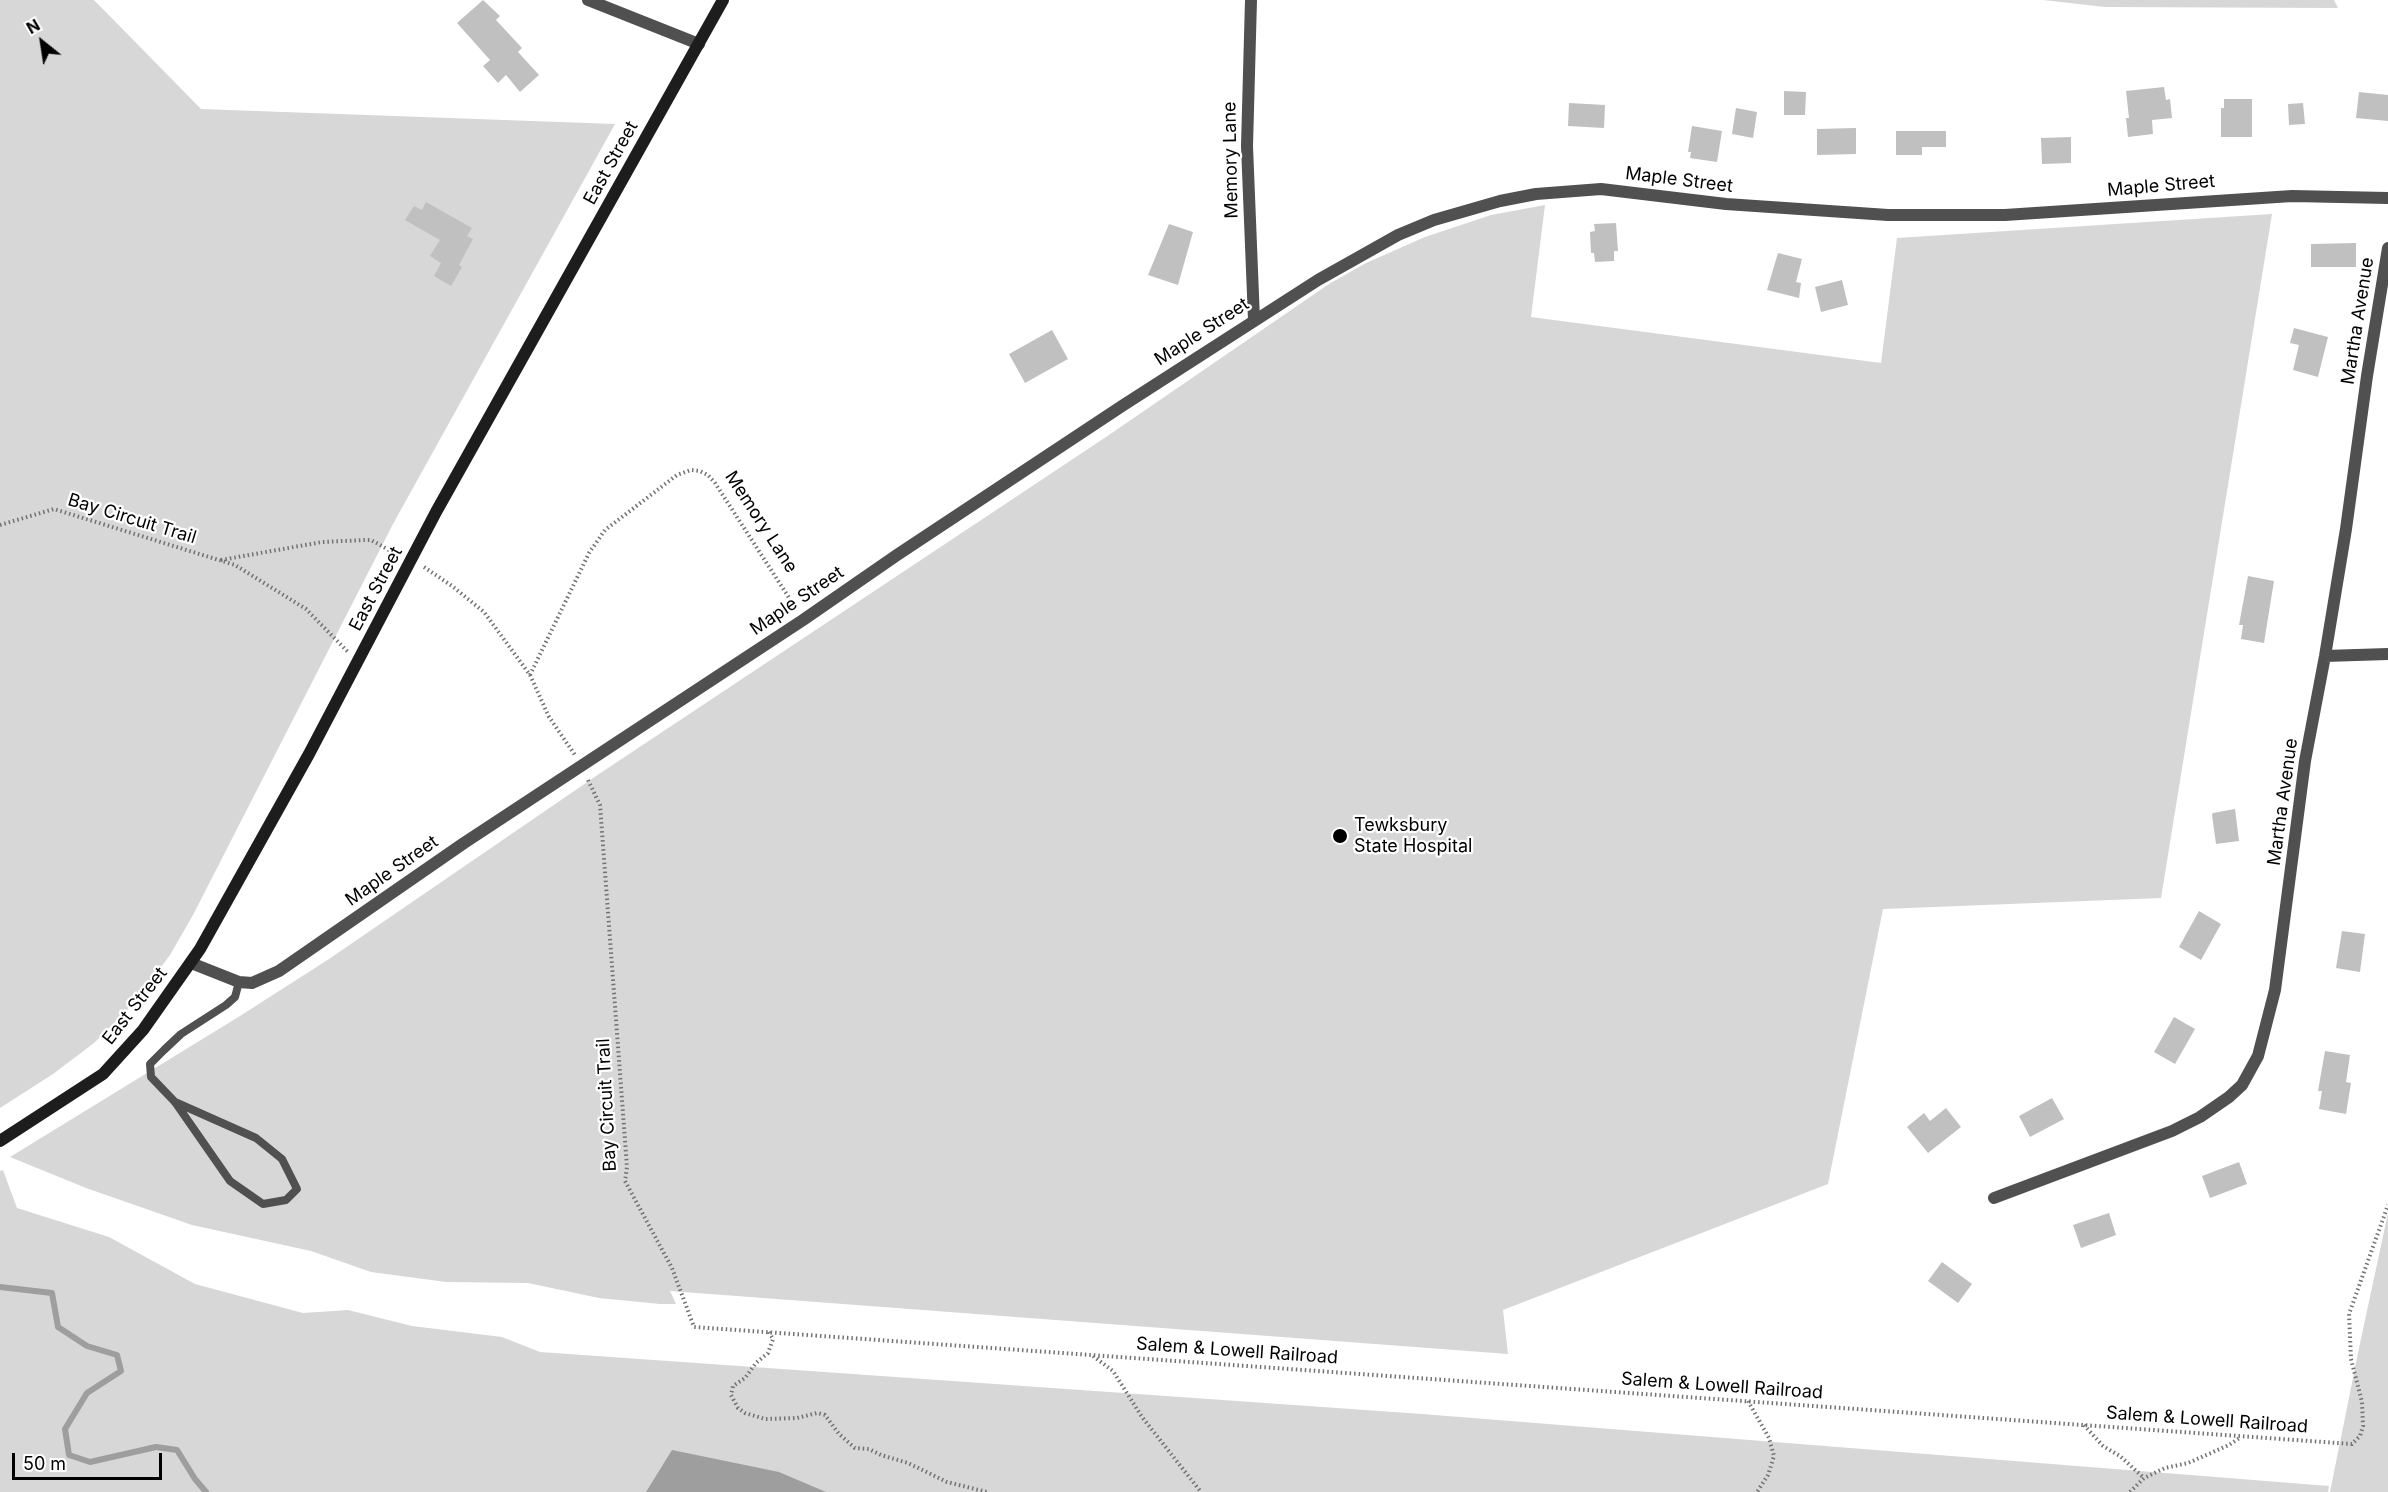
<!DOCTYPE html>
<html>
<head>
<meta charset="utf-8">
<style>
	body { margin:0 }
	#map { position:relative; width:2388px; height:1492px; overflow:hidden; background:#fff; font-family:Inter,sans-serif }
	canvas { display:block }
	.north { position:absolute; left:12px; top:12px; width:60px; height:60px; -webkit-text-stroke:4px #fff; paint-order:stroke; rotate:330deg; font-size:16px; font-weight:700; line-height:24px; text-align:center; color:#000 }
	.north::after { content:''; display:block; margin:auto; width:21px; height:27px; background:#000; clip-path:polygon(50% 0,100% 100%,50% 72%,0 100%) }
	.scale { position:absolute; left:12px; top:1453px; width:150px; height:27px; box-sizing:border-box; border:3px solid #000; border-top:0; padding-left:8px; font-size:18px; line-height:21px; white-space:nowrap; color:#000; -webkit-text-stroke:4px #fff; paint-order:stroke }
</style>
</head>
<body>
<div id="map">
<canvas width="2388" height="1492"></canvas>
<div class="north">N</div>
<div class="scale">50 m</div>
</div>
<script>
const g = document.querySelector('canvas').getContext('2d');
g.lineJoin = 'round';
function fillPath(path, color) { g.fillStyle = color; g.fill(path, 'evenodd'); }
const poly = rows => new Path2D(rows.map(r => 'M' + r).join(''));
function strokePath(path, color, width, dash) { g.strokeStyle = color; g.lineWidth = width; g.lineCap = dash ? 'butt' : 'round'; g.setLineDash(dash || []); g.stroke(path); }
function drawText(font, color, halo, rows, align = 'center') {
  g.font = font + ' Inter,sans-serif'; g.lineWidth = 4.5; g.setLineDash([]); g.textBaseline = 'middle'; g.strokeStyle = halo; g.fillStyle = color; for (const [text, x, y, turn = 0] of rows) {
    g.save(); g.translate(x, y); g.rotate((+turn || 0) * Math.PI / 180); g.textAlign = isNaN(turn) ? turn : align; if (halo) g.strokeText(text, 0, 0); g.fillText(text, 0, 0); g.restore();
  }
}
fillPath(poly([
	[0,0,94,0,201,109,615,124,393,524,193,915,170,955,135,1002,94,1043,53,1074,0,1108],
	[2043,0,2334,0,2338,8,2105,7],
	[1545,205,1531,317,1881,363,1897,238,2272,214,2161,898,1883,909,1828,1184,1503,1310,1508,1354,670,1291,676,1304,660,1304,599,1298,528,1283,446,1282,371,1272,311,1251,192,1225,86,1188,10,1157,240,1016,329,959,599,774,1106,437,1329,284,1366,263,1425,237,1491,215],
	[3,1170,17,1208,109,1237,195,1284,303,1313,348,1310,412,1326,502,1337,540,1352,1422,1414,2329,1486,2328,1492,0,1492,0,1171],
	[2388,1213,2388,1492,2330,1492,2359,1348]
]), '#d7d7d7');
fillPath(poly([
	[672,1450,779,1472,826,1492,646,1492]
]), '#9e9e9e');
strokePath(poly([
	[0,1287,52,1293,58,1327,87,1346,117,1355,121,1371,87,1393,65,1429,69,1455,90,1462,156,1447,177,1450,195,1479,206,1492]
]), '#9e9e9e', 6);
fillPath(poly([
	[483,0,500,16,496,20,522,48,518,52,539,75,520,92,506,75,498,83,483,66,490,60,457,23],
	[2164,87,2166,100,2170,99,2172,118,2152,120,2153,134,2128,137,2126,118,2129,118,2126,91],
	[1784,91,1806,92,1805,115,1784,115],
	[2359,92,2388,95,2388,121,2356,118],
	[2224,99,2252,99,2252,137,2221,137,2221,108,2224,108],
	[1569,103,1605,105,1604,128,1568,126],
	[2303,103,2305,124,2289,125,2288,104],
	[1736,108,1757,112,1753,138,1732,134],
	[1692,126,1722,131,1717,162,1690,158,1691,152,1688,152],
	[1856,128,1856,154,1817,155,1817,129],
	[1896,131,1946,131,1946,147,1922,147,1922,155,1896,155],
	[2071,137,2071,163,2042,164,2041,138],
	[426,202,472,228,467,236,473,239,459,265,462,267,451,286,434,276,441,263,430,256,440,240,405,220,414,206,422,210],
	[1616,223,1618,251,1614,251,1614,261,1595,262,1594,253,1591,253,1590,232,1595,231,1594,224],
	[1169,224,1193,232,1178,285,1148,275],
	[2356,243,2356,267,2311,267,2311,244],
	[1778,253,1802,259,1796,282,1801,283,1799,298,1767,290],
	[1842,280,1848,305,1821,312,1815,287],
	[2294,328,2328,337,2318,377,2293,370,2299,345,2290,343],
	[1052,330,1068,359,1025,383,1009,354],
	[2248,576,2274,581,2264,643,2241,639,2243,625,2239,625],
	[2235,809,2239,841,2216,844,2212,815,2213,813],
	[2199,911,2221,924,2201,960,2179,947],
	[2342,931,2365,934,2360,972,2336,968],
	[2174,1017,2195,1029,2175,1064,2154,1052],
	[2325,1051,2350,1055,2346,1082,2351,1083,2346,1114,2319,1109,2322,1091,2318,1091],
	[2052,1098,2064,1119,2030,1137,2019,1116],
	[1946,1108,1961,1127,1928,1153,1907,1127,1924,1113,1930,1121],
	[2239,1162,2247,1184,2210,1198,2202,1176],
	[2109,1213,2116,1235,2081,1248,2073,1225],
	[1942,1262,1972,1284,1958,1303,1928,1281]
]), '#c0c0c0');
strokePath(poly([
	[0,525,54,509,235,565,306,609,348,652],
	[221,560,322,542,365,540,371,540,398,555],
	[424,567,452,586,484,612,530,675,549,717,575,755],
	[530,675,589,553,605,530,677,475,691,470,700,471,708,475,715,483,795,607],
	[588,780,600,805,627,1167,625,1181,672,1268,694,1327,2352,1444,2360,1436,2363,1426,2362,1402,2351,1359,2349,1314,2388,1205],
	[769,1332,773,1339,768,1353,756,1363,745,1378,733,1386,731,1395,738,1408,745,1413,765,1419,797,1418,817,1413,825,1415,839,1434,855,1448,869,1449,881,1455,908,1463,947,1482,987,1492],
	[1093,1356,1113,1371,1142,1417,1201,1492],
	[1748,1401,1769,1438,1774,1456,1768,1475,1757,1492],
	[2084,1425,2103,1446,2120,1456,2144,1478],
	[2130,1492,2144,1478,2165,1468,2188,1463,2229,1445,2241,1437]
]), '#727272', 4, [1.5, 3]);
strokePath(poly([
	[175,1102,256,1138,282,1159,297,1189,286,1200,263,1204,230,1181,175,1102,151,1077,150,1064,164,1050,181,1034,226,1005,235,997,239,982]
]), '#505050', 8);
strokePath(poly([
	[588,0,699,44],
	[1251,0,1247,146,1254,320],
	[2325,656,2388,654],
	[1994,1198,2172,1131,2200,1117,2229,1097,2242,1085,2258,1056,2275,990,2305,761,2325,656,2346,529,2367,376,2388,248]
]), '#505050', 12);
strokePath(poly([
	[191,963,239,982,252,983,279,971,464,843,803,620,897,555,1122,406,1318,280,1398,235,1434,220,1500,201,1536,194,1601,189,1726,204,1888,215,2005,215,2292,196,2388,198]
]), '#505050', 12);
strokePath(poly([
	[0,1141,103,1074,143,1030,200,949,309,754,436,512,723,0]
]), '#1d1d1d', 12);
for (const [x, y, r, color] of [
	[1340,836,8,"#000"]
]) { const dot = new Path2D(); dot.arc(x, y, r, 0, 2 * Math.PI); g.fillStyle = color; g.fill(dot); strokePath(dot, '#fff', 2); }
drawText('18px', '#000', '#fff', [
	["Memory Lane",1231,160,-91],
	["East Street",611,163,-61],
	["Maple Street",1679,180,7],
	["Maple Street",2161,186,-5],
	["Martha Avenue",2358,321,-81],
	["Maple Street",1202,332,-33],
	["Bay Circuit Trail",132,519,17],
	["Memory Lane",761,522,57],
	["East Street",376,589,-62],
	["Maple Street",797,601,-34],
	["Martha Avenue",2283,802,-82],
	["Maple Street",392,871,-35],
	["East Street",135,1006,-52],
	["Bay Circuit Trail",607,1105,-93],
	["Salem & Lowell Railroad",1237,1351,4],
	["Salem & Lowell Railroad",1722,1386,4],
	["Salem & Lowell Railroad",2207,1420,4]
]);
drawText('18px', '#000', '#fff', [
	["Tewksbury",1354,826],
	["State Hospital",1354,847]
], 'left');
</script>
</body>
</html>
